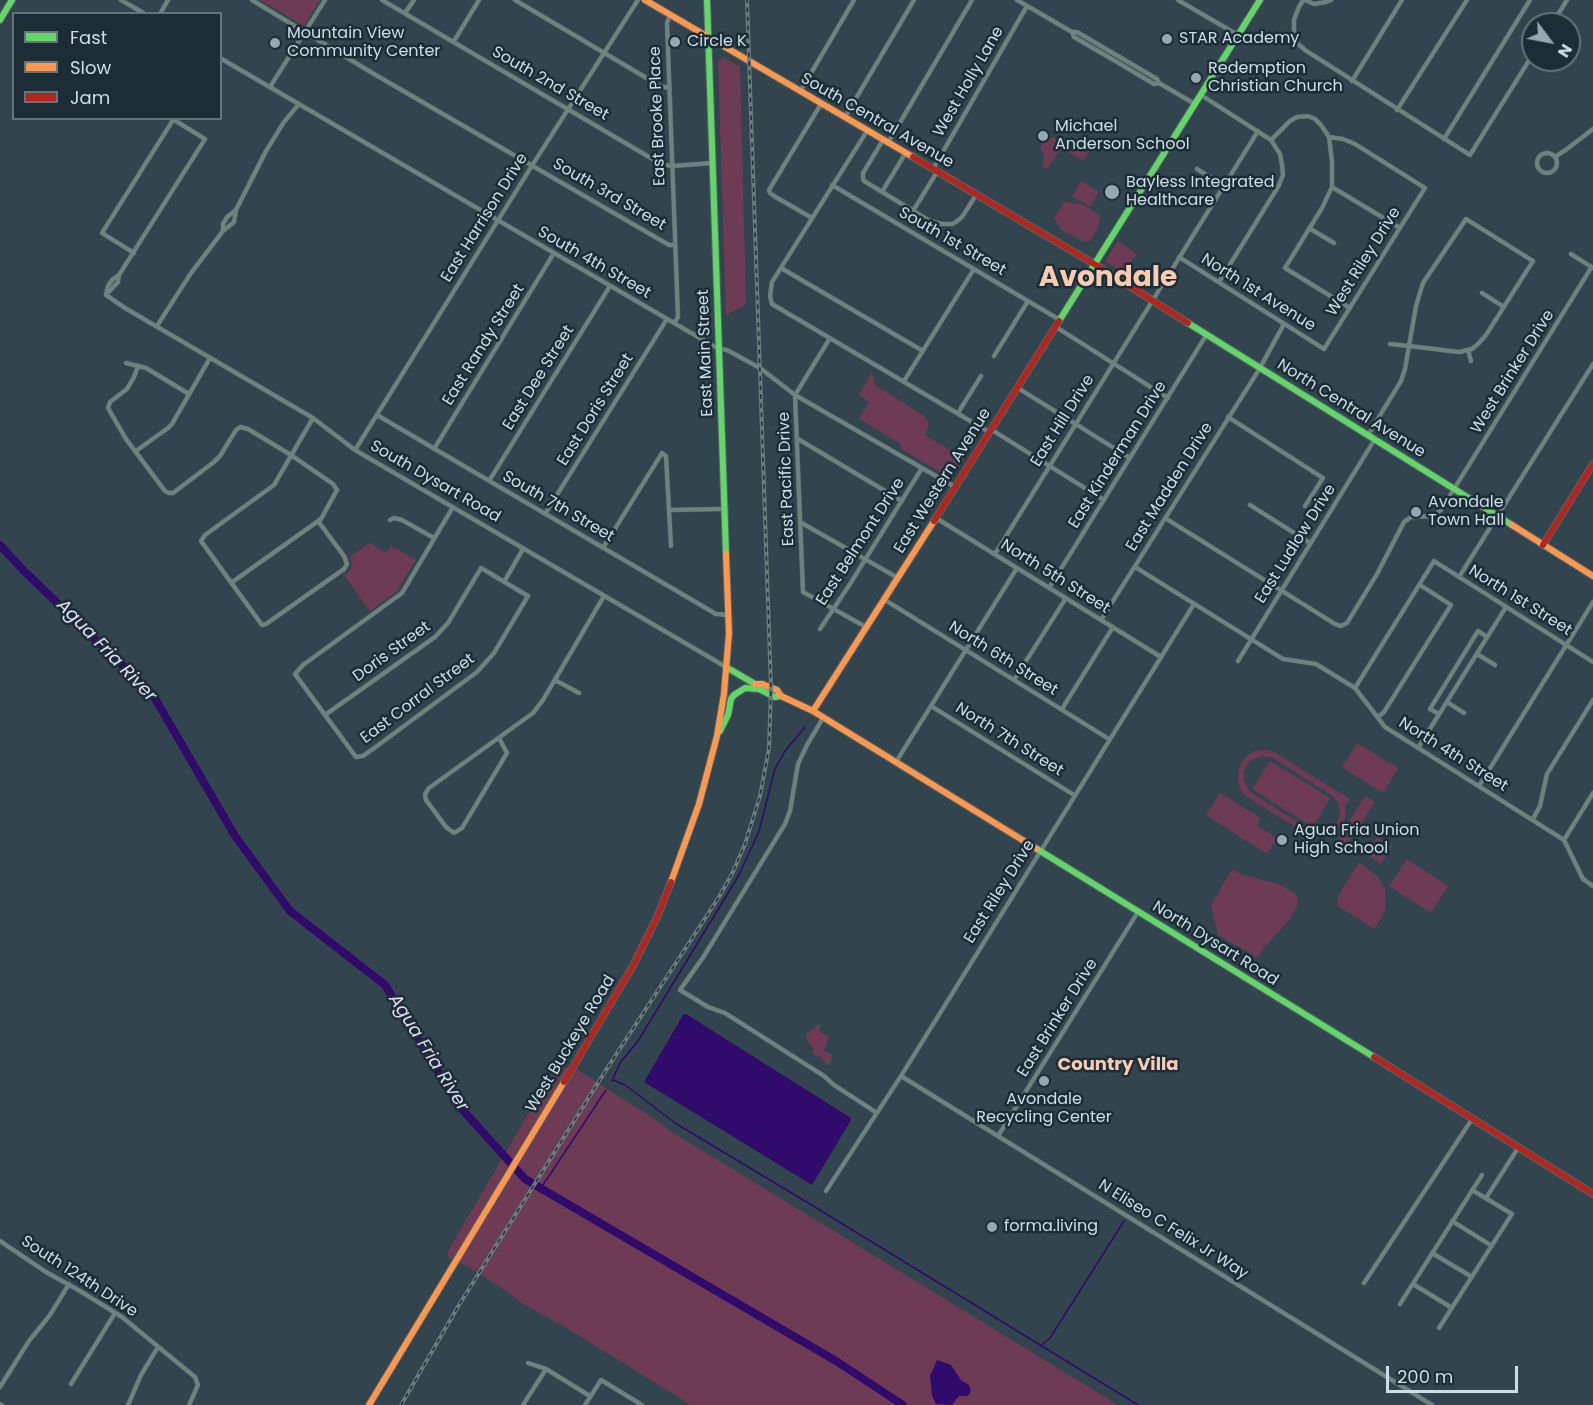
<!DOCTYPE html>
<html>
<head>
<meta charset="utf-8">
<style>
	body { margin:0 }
	#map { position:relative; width:1593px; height:1405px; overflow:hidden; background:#32454e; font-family:Poppins,sans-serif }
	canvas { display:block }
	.legend { position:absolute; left:12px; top:12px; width:210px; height:108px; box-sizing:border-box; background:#1d2d35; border:2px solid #63747d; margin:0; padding:8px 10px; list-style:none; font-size:18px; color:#cbdee9 }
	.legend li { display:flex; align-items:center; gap:12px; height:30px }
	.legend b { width:30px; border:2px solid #63747d }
	.north { position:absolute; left:1521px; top:12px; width:60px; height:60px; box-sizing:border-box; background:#1d2d35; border:2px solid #63747d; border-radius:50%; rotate:122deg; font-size:16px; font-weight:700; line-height:24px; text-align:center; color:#cbdee9 }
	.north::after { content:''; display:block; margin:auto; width:21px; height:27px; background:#95a8b3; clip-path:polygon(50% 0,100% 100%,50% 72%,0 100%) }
	.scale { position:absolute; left:1386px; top:1366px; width:132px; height:27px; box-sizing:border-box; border:3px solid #cbdee9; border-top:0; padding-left:8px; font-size:18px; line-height:21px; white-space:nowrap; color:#cbdee9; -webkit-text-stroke:4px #1d2d35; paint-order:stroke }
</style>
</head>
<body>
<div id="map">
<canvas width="1593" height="1405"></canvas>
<ul class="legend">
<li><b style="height:8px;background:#63d668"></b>Fast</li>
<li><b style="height:8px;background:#ff974d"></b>Slow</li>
<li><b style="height:8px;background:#b3261e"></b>Jam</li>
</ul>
<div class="north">N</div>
<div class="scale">200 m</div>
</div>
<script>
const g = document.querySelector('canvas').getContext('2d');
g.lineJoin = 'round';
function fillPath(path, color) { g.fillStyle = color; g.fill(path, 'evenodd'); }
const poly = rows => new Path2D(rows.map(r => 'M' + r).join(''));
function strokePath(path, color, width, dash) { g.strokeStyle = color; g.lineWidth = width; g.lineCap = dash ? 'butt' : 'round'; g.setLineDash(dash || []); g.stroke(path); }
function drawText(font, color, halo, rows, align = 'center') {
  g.font = font + ' Poppins,sans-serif'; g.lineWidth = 5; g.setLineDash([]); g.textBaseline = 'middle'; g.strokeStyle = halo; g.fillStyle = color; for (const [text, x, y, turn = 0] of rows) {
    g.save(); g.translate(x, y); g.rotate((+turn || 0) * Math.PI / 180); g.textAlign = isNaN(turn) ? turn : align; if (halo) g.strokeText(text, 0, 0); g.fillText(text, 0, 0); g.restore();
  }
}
fillPath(poly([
	[260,0,320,0,304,26],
	[723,57,740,67,746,304,726,315,718,61],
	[1053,137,1061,142,1062,147,1048,168,1042,168,1044,154,1040,147,1045,139],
	[1076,138,1092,147,1083,161,1068,152],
	[1081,181,1099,192,1090,207,1072,196],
	[1064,202,1081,204,1100,215,1099,226,1090,241,1084,242,1061,230,1054,218],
	[1118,241,1137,254,1124,273,1105,261],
	[872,372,875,385,924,416,929,424,925,434,928,437,964,458,951,479,900,448,901,444,859,419,869,402,859,395],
	[369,543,386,553,391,546,416,560,396,592,370,611,344,575,348,573,353,565,350,557],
	[1357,743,1398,768,1383,793,1342,767],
	[1264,750,1274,752,1350,799,1347,804,1345,803,1345,818,1337,831,1324,837,1310,836,1245,796,1240,789,1238,781,1239,768,1243,760,1248,755,1255,751],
	[1262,756,1273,758,1334,797,1339,805,1340,812,1339,818,1335,825,1325,831,1312,831,1250,792,1244,781,1244,771,1250,761],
	[1270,761,1330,798,1313,827,1252,789],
	[1220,793,1261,818,1257,826,1277,838,1267,854,1206,815],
	[1365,796,1375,802,1342,853,1333,847],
	[1377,837,1392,846,1381,864,1367,855],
	[1407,859,1448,886,1431,913,1389,886],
	[1359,862,1379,878,1385,889,1385,910,1375,929,1339,907,1337,898],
	[1232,869,1241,874,1281,885,1296,894,1298,904,1289,920,1262,950,1258,958,1218,935,1211,905],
	[818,1025,821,1025,819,1030,821,1033,829,1036,824,1051,833,1055,829,1065,826,1064,821,1057,814,1055,813,1048,806,1038,807,1034],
	[573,1067,656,1120,669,1130,1118,1405,691,1405,565,1327,523,1304,508,1292,467,1266,448,1257,448,1251,554,1070]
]), '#6e3b55');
fillPath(poly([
	[686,1014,851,1118,851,1120,812,1185,644,1082,683,1015],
	[937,1360,951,1365,961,1380,969,1385,971,1391,968,1396,959,1396,952,1405,936,1404,932,1396,930,1376]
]), '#310b6b');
strokePath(poly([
	[613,1080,625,1085,675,1123,810,1204,1138,1405],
	[612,1081,620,1063,638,1041,739,875,759,831,775,769,785,751,805,727],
	[541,1188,606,1090],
	[1041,1346,1050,1338,1124,1221]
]), '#310b6b', 1.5);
strokePath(poly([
	[0,545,23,570,153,695,235,836,290,911,385,985,460,1107,525,1179,836,1361,903,1405]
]), '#310b6b', 8);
const street = poly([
	[121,0,145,14],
	[252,0,374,74,669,245,675,245],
	[382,0,661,164,672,166,712,163],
	[515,0,660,86,669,88],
	[1017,0,1072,32,1074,37,1117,62,1154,84,1159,83],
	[1178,0,1238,35],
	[1303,0,1298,9,1294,20,1294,33,1297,43,1305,50,1470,155,1533,54],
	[1305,0,1314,4,1326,2,1331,0],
	[405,13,414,0],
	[160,14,168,0],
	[670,15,667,23,678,317,674,323],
	[1552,24,1567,0],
	[1072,32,1077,32,1157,79,1159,83,1195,104],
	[454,41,479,0],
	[220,58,710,344,719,349,727,350,760,368,795,395,955,487],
	[1352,81,1402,0],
	[270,87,325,0],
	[800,92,854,0],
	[1201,95,1271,140,1280,154,1282,165,1283,175,1278,187,1219,282],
	[1397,110,1467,0],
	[845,117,914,0],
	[867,131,772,282,770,296,772,304,989,432],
	[1444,139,1530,0],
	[883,140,863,173,863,178,864,181,930,221,942,224,952,224,956,222,962,217,976,195],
	[1271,140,1290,121,1297,117,1308,116,1315,119,1321,125,1329,137,1332,162,1332,187,1322,208,1285,268,1350,308],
	[888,143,972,0],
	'1537 163a10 10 0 1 1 20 0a10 10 0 1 1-20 0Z',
	[1555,157,1567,149,1593,129],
	[933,169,1027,6],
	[1197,169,1224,186],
	[832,185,1060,320],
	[1332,187,1400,228],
	[882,192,905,154],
	[913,211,937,172],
	[812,218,774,196,770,193,769,190,821,104],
	[1309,228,1334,243],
	[223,230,223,224,227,217,236,210],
	[134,253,102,233,173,120],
	[1571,254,1593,268],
	[1179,257,1324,349,1425,188,1355,144,1343,139,1329,137],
	[781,268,923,351],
	[1482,293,1504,307],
	[106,295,125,308,313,418,355,450,726,667],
	[106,295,118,282,119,275,205,139,171,118],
	[106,295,108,286,112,280,119,275],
	[157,326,191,273,223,231,234,222,236,210,266,151,284,122,299,104],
	[1056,327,1168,398],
	[830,338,795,395,803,592,866,627],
	[1468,350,1471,361],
	[994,356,1028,301],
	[126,363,146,368,189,394],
	[138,366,134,377,127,389,110,402,108,408,126,439,165,491,169,493,173,493,214,462,220,456,236,430,240,427,248,429,291,455,333,484,337,490,321,519,231,583],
	[904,381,974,269],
	[1018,388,1130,458],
	[958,413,981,376],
	[377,415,716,614,728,615],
	[1228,417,1323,478,1305,506],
	[313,418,274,485,205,535,201,541,262,625,266,624,344,569,347,564,344,556,318,521],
	[992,430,1104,500],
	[1368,435,1401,381,1405,369,1409,346,1416,306,1423,283,1466,219,1533,261,1486,335,1479,343,1472,349,1459,352,1409,346,1390,344],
	[798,439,902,501],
	[434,449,554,253],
	[355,450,533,164,638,0],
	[136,451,168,428,172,424,210,358],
	[489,481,610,286],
	[1250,505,1310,543],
	[669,510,724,509],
	[545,514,667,319],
	[936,518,1161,657],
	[1165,518,1335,624,1341,626,1347,623,1377,574,1404,522,1411,517,1433,516,1441,510,1591,268],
	[390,520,394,518,402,520,434,538],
	[800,522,898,578],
	[603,548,662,453,666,456,671,546],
	[995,554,1258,131],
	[1135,567,1283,659,1316,664,1355,688,1385,727,1564,840,1583,879,1593,886],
	[1459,577,1593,364],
	[504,582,523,549],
	[1049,588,1207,334],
	[885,600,1109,739],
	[1101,620,1260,368,1284,324],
	[820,629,850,584,922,468],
	[1477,654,1495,665],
	[1238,661,1375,439],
	[555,680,579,693],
	[1014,680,1066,598],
	[1355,688,1434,561,1593,662],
	[1447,702,1464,713],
	[931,706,1074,795],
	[1062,709,1113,627],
	[1439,714,1430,709,1478,631,1487,637],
	[325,715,435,637,448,623,481,568,528,596,494,653,477,672,377,746,363,756,356,757,325,715,295,674,303,665,402,593,453,507],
	[1378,717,1384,712,1451,605,1420,585],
	[823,718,807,745,798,764,790,811,785,824,704,956,680,990,708,1007,725,1013,824,1076,834,1085,877,1113],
	[499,738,507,753,462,828,454,833,446,827,426,800,425,794,429,788,533,713,543,700,604,596],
	[1418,748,1506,607],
	[896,762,1017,568],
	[1479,786,1593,602],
	[1533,819,1540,806,1547,774,1593,700],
	[1564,840,1593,793],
	[901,1076,1432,1405],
	[998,1136,1138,912],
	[826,1191,901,1076,1194,604],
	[1486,1198,1518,1148],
	[1452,1221,1492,1246],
	[0,1241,46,1272,80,1291,122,1317,195,1377,198,1385,189,1405],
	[1432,1253,1472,1277],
	[1364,1283,1472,1119],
	[1413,1284,1452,1308],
	[1400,1304,1482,1175],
	[1439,1328,1512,1214,1472,1190],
	[528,1363,546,1369,590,1396],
	[71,1384,115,1313],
	[0,1387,29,1341,50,1315,69,1284],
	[0,1404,2,1405],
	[128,1405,141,1375,158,1347],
	[523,1405,546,1369],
	[585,1405,601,1380,642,1405]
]);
const fast = poly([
	[707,0,726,554],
	[0,20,12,0],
	[1059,321,1260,0],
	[1188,323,1512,525],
	[726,667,755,684,759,689,775,697,781,696],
	[720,731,728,715,731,699,734,695,745,688,759,689],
	[1037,849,1374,1057]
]);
const slow = poly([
	[645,0,913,157],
	[1512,525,1593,576],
	[755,684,762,684,777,690,781,696,813,711,1037,849],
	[813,711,934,521],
	[671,882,699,804,717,736,724,694,729,633,726,554],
	[369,1405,564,1082]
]);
const jam = poly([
	[913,157,1101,268,1188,323],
	[934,521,1059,321],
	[1543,545,1593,464],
	[1374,1057,1593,1194],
	[564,1082,634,964,658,915,671,882]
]);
strokePath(street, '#53636b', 5);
strokePath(fast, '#53636b', 8);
strokePath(slow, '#53636b', 8);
strokePath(jam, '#53636b', 8);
strokePath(street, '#6e837e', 4);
strokePath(fast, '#63d668', 6);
strokePath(slow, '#ff974d', 6);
strokePath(jam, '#b3261e', 6);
const rail = poly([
	[401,1405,459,1305,606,1070,719,897,733,872,745,844,760,796,769,748,771,688,747,0]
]);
strokePath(rail, '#6b7c7d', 4);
strokePath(rail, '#1d2d35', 1.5, [4.5]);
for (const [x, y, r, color] of [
	[1167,39,6,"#95a8b3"],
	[675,42,6,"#95a8b3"],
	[275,43,6,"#95a8b3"],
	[1196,78,6,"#95a8b3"],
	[1043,136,6,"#95a8b3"],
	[1112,192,8,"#95a8b3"],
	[1416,512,6,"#95a8b3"],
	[1282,840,6,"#95a8b3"],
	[1044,1081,6,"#95a8b3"],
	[992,1227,6,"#95a8b3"]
]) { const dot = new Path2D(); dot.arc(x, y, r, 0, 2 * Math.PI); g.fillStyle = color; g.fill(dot); strokePath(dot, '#1d2d35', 2); }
drawText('16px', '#cbdee9', '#1d2d35', [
	["Mountain View",287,34],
	["Community Center",287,52],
	["STAR Academy",1179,39],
	["Circle K",687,42],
	["Redemption",1208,69],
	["Christian Church",1208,87],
	["Michael",1055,127],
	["Anderson School",1055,145],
	["Bayless Integrated",1126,183],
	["Healthcare",1126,201],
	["Avondale",1428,503],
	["Town Hall",1428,521],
	["Agua Fria Union",1294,831],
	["High School",1294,849],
	["Avondale",1044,1100,"center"],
	["Recycling Center",1044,1118,"center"],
	["forma.living",1004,1227]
], 'left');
drawText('16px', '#cbdee9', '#1d2d35', [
	["West Holly Lane",969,82,-60],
	["South 2nd Street",550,84,30],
	["East Brooke Place",658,116,-92],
	["South Central Avenue",877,121,30],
	["South 3rd Street",609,195,30],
	["East Harrison Drive",485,218,-58],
	["South 1st Street",952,242,30],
	["West Riley Drive",1364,262,-58],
	["South 4th Street",594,263,30],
	["North 1st Avenue",1258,293,32],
	["East Randy Street",484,345,-58],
	["East Main Street",706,353,-92],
	["West Brinker Drive",1513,372,-58],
	["East Dee Street",539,378,-58],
	["North Central Avenue",1351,409,32],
	["East Doris Street",596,410,-58],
	["East Hill Drive",1063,421,-58],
	["East Kinderman Drive",1118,455,-58],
	["East Pacific Drive",787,479,-92],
	["East Western Avenue",943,481,-58],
	["South Dysart Road",435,482,30],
	["East Madden Drive",1170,487,-58],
	["South 7th Street",558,507,30],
	["East Belmont Drive",861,542,-57],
	["East Ludlow Drive",1296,544,-58],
	["North 5th Street",1055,577,32],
	["North 1st Street",1520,601,32],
	["Doris Street",392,652,-36],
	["North 6th Street",1003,659,32],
	["East Corral Street",418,699,-37],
	["North 7th Street",1009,740,32],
	["North 4th Street",1453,755,32],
	["East Riley Drive",1000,892,-58],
	["North Dysart Road",1215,944,32],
	["East Brinker Drive",1058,1018,-58],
	["West Buckeye Road",571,1044,-59],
	["N Eliseo C Felix Jr Way",1173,1230,32],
	["South 124th Drive",79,1277,33]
]);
drawText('italic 18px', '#e0ddf7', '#1d2d35', [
	["Agua Fria River",106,651,46],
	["Agua Fria River",428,1053,58]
]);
drawText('bold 18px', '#f8ccb3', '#1d2d35', [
	["Country Villa",1118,1065]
]);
drawText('bold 28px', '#f8ccb3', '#1d2d35', [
	["Avondale",1108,279]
]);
</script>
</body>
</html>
